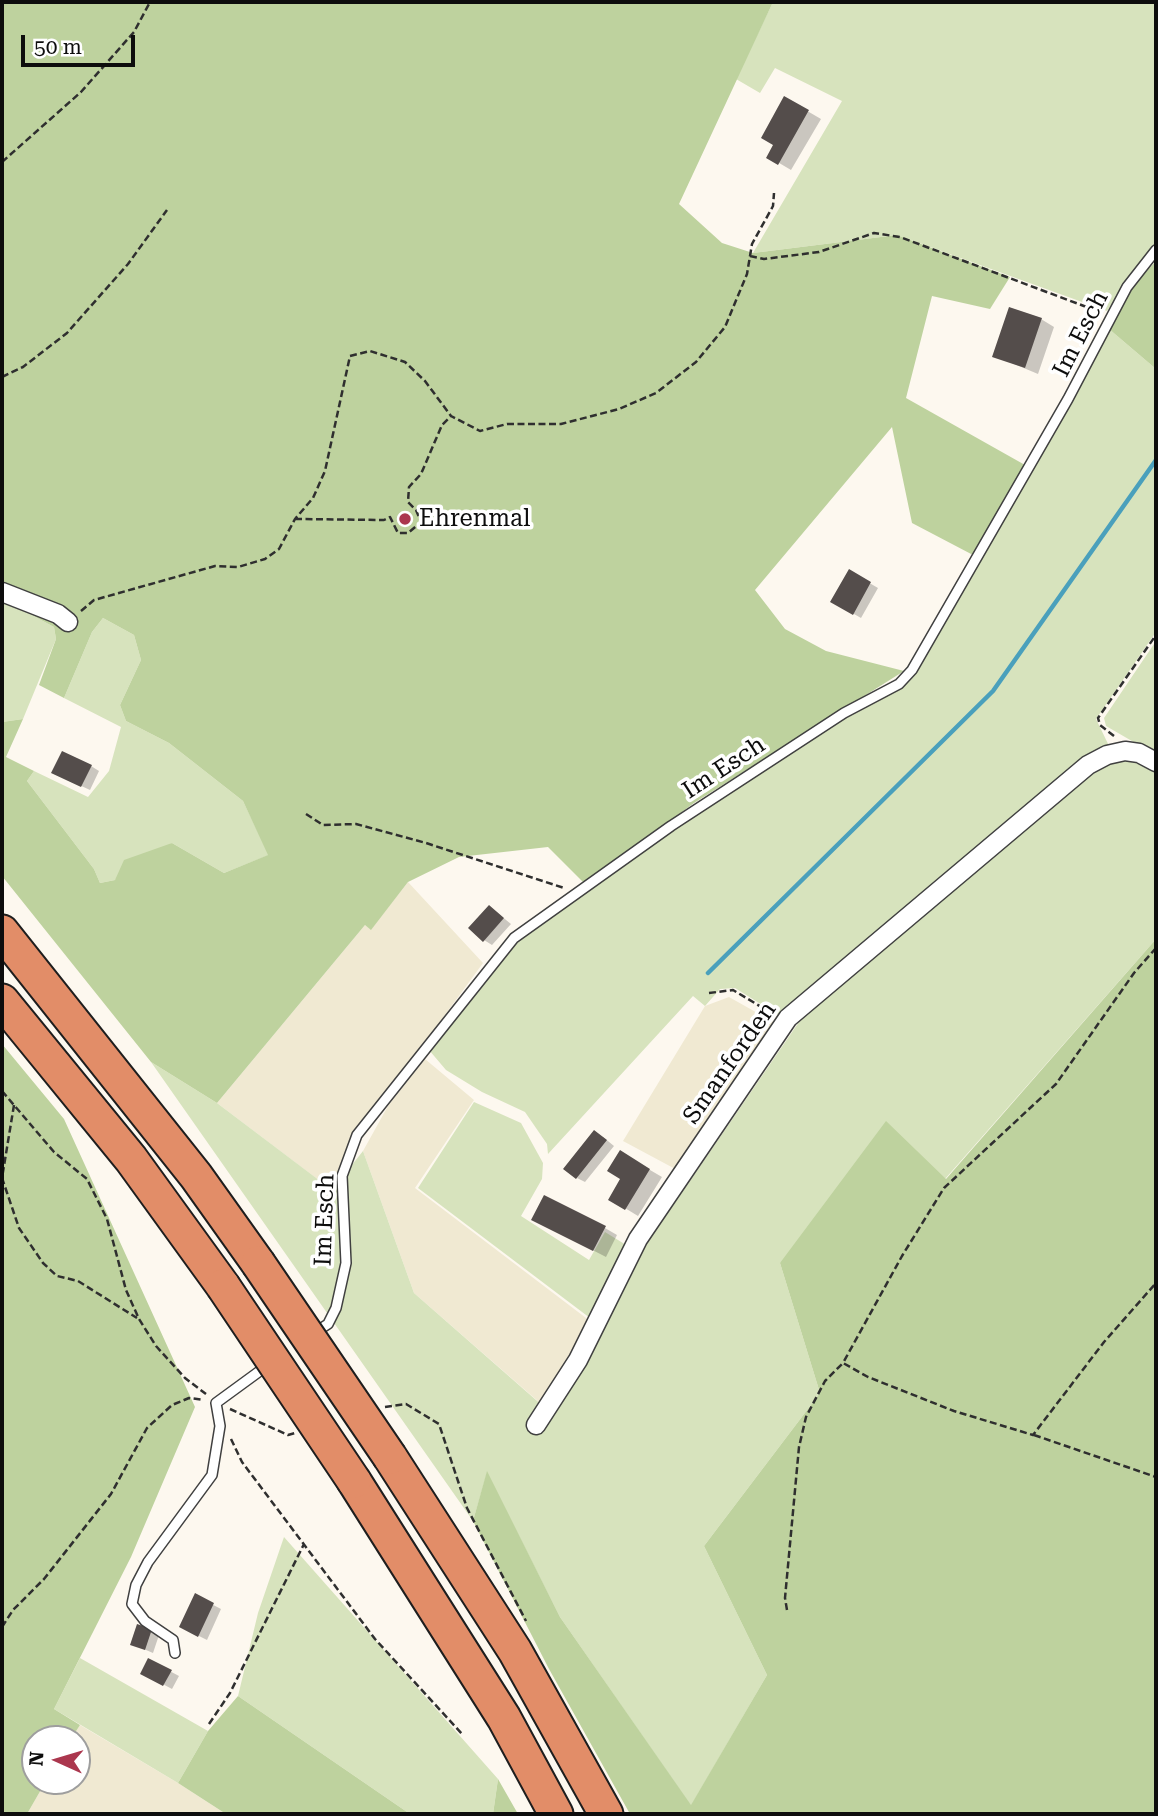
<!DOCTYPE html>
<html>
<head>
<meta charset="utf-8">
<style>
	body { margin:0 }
	#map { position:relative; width:1158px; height:1816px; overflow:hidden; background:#fdf8ef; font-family:"Roboto Serif",serif }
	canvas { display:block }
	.frame { position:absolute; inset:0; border:4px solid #0d0d0d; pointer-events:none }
	.north { position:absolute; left:21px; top:1725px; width:70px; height:70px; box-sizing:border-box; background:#fff; border:2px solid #9e9e9e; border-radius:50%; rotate:274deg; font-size:19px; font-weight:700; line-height:28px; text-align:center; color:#0d0d0d }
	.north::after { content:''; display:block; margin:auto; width:24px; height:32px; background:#ab374e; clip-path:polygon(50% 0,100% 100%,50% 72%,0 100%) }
	.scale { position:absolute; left:21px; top:35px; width:114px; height:32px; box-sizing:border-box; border:4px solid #0d0d0d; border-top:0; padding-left:9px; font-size:21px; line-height:24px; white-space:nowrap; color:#0d0d0d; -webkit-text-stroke:5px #fff; paint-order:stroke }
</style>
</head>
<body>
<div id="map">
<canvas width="1158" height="1816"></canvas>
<div class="frame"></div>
<div class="north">N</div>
<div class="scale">50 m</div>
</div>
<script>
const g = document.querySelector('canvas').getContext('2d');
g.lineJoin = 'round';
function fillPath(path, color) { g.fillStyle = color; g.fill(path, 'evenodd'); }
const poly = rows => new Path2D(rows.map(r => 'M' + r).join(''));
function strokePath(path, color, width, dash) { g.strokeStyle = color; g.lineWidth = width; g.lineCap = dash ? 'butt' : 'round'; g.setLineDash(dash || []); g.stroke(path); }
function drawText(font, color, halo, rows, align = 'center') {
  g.font = font + ' "Roboto Serif",serif'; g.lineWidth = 7; g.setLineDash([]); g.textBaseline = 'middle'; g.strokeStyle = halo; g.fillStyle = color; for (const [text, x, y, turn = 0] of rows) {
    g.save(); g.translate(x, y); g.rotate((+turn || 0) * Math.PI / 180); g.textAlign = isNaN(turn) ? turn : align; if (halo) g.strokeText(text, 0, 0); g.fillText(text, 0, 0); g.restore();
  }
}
fillPath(poly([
	[408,882,483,963,382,1101,335,1178,333,1191,217,1103,365,925,371,929],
	[729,997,777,1024,679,1171,623,1141,705,1006],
	[425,1059,474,1100,415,1188,590,1321,577,1348,540,1403,414,1293,363,1151,388,1106],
	[80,1725,178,1783,226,1814,27,1814,46,1781,77,1781,77,1739,71,1739]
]), '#f0e9d2');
fillPath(poly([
	[773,2,1156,2,1156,249,1129,279,1107,311,897,235,753,253,842,101,775,68,760,93,736,79],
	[1109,329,1156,369,1156,632,1096,719,1111,750,783,1018,735,988,720,989,705,1006,693,996,548,1154,547,1144,525,1112,482,1092,446,1070,429,1050,515,940,671,830,844,716,900,687],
	[2,599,54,627,56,639,23,719,2,722],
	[103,618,134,635,141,660,120,705,126,721,169,743,243,801,269,855,224,873,172,843,115,880,100,883,94,869,27,781,34,771,88,797,109,771,121,727,64,698,92,632],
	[1156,641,1156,755,1106,726,1104,718],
	[1118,760,1138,760,1156,769,1156,939,945,1179,780,1263,820,1393,704,1546,767,1675,691,1806,560,1617,487,1473,473,1521,151,1062,217,1103,332,1190,363,1151,414,1293,552,1414,648,1242,801,1019,1095,766],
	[474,1102,521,1123,543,1163,542,1179,521,1216,589,1260,605,1232,631,1248,590,1318,418,1188],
	[284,1537,498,1779,493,1814,410,1814,238,1696,258,1613],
	[80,1658,208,1731,178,1783,54,1709]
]), '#d7e3bd');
fillPath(poly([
	[2,2,773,2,679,204,722,243,753,253,897,235,1010,277,990,309,932,296,906,398,1025,465,973,555,912,523,892,427,755,590,785,629,826,651,904,671,694,803,585,884,548,847,459,857,408,882,371,930,365,925,217,1103,151,1062,2,876,2,722,23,719,6,757,34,771,27,781,94,869,100,883,115,880,124,860,172,843,224,873,268,855,243,801,169,743,126,721,120,705,141,660,134,635,103,618,92,632,64,698,39,685,56,639,54,627,2,599],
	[1156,261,1156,369,1109,329,1133,286],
	[1156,939,1156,1814,630,1814,549,1669,473,1521,487,1471,560,1617,691,1805,767,1675,704,1546,820,1393,780,1263,886,1121,946,1179],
	[2,1044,64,1119,195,1407,131,1557,54,1709,80,1725,71,1739,35,1739,35,1781,46,1781,27,1814,2,1814],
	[238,1696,410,1814,226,1814,178,1783,208,1731],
	[498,1779,518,1814,493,1814]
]), '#bed29e');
fillPath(poly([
	[785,98,821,119,791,170,769,157,776,145],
	[1041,319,1054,327,1038,374,995,356],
	[849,571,878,588,861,618,833,602],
	[91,766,99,771,90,790,62,777],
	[490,907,511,924,492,945,484,940],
	[603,1137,614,1146,585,1182,577,1178],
	[621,1153,662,1177,638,1216,610,1199,623,1179],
	[546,1226,605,1228,617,1235,606,1257],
	[196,1596,221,1609,207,1640,189,1631],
	[151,1631,159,1635,153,1653,132,1644],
	[149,1660,179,1676,172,1689,142,1673]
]), '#0003');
strokePath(poly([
	[708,973,993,691,1156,460]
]), '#4aa0bc', 4.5);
fillPath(poly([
	[784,96,809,110,778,165,766,158,773,145,761,138],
	[1009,307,1042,318,1025,368,992,357],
	[849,569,871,582,853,615,830,602],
	[62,751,92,765,81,787,51,773],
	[489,905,504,918,483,942,468,928],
	[594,1130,607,1140,576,1179,563,1169],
	[620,1150,650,1169,625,1210,608,1200,620,1179,607,1171],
	[544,1195,606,1226,593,1251,531,1220],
	[195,1593,214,1603,198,1637,179,1627],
	[137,1624,152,1629,145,1650,130,1645],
	[148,1658,172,1670,163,1686,140,1674]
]), '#544d4b');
const lane = poly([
	[314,1333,328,1324,336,1308,346,1263,342,1176,357,1135,514,938,671,826,844,713,899,684,912,670,1068,399,1127,287,1156,250],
	[175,1653,173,1640,145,1621,132,1604,136,1585,148,1562,212,1475,220,1426,216,1403,268,1365]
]);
const street = poly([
	[2,592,58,614,68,622],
	[536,1425,578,1360,638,1239,788,1018,1088,765,1107,755,1125,751,1139,753,1156,762]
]);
const highway = poly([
	[2,932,196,1176,258,1263],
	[2,1001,131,1159,223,1286],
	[390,1457,515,1651,606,1814],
	[354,1481,504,1718,556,1814]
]);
strokePath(lane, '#404040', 12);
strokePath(street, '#404040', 21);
strokePath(highway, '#1e1e1e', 37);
strokePath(poly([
	[2,162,81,92,134,32,150,2],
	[750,256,764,259,819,252,874,233,900,237,1100,312],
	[2,377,23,367,67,333,128,264,167,210],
	[295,519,384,520,390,517,398,533,408,533,421,522,416,510,408,502,409,487,421,474,442,425,451,416],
	[81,611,94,600,215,566,238,567,265,559,279,549,295,519,313,498,325,471,350,356,370,351,405,362,425,381,451,416,480,431,507,424,561,424,619,409,656,393,696,362,725,327,747,274,752,244,773,206,774,193],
	[1114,736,1100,725,1098,718,1156,635],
	[306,814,323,825,356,824,426,843,564,888],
	[1156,948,1134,973,1056,1084,944,1188,902,1256,843,1363,868,1377,954,1411,1033,1435,1104,1342,1156,1283],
	[709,993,733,990,773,1014],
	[2,1091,54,1152,87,1179,107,1219,126,1290,139,1319,156,1346,185,1378,206,1394],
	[14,1105,2,1178,19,1228,43,1263,57,1276,78,1281,137,1318],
	[385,1407,406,1404,439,1424,467,1508,526,1621],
	[230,1409,288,1435,295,1433],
	[1034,1435,1156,1477],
	[231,1439,242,1462,375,1639,463,1735],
	[787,1610,785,1598,799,1447,806,1417,825,1381,843,1363],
	[2,1627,13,1610,44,1579,111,1494,147,1428,172,1405,189,1398,204,1400],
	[209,1724,230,1693,304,1544]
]), '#2f2f2f', 2.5, [7, 3.5]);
strokePath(lane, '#fff', 9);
strokePath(street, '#fff', 18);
strokePath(highway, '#e28d68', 33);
const highwayBridge = poly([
	[258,1263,390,1457],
	[223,1286,354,1481]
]);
strokePath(highwayBridge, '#1e1e1e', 37, []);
strokePath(highwayBridge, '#e28d68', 33);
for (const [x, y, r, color] of [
	[405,519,7,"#ab374e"]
]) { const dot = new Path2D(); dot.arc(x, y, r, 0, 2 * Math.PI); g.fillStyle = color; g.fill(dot); strokePath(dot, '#fff', 2.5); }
drawText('24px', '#0d0d0d', '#fff', [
	["Im Esch",1081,334,-63],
	["Im Esch",724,768,-33],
	["Smanforden",730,1063,-55],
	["Im Esch",325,1220,-88]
]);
drawText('24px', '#0d0d0d', '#fff', [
	["Ehrenmal",419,519]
], 'left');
</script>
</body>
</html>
